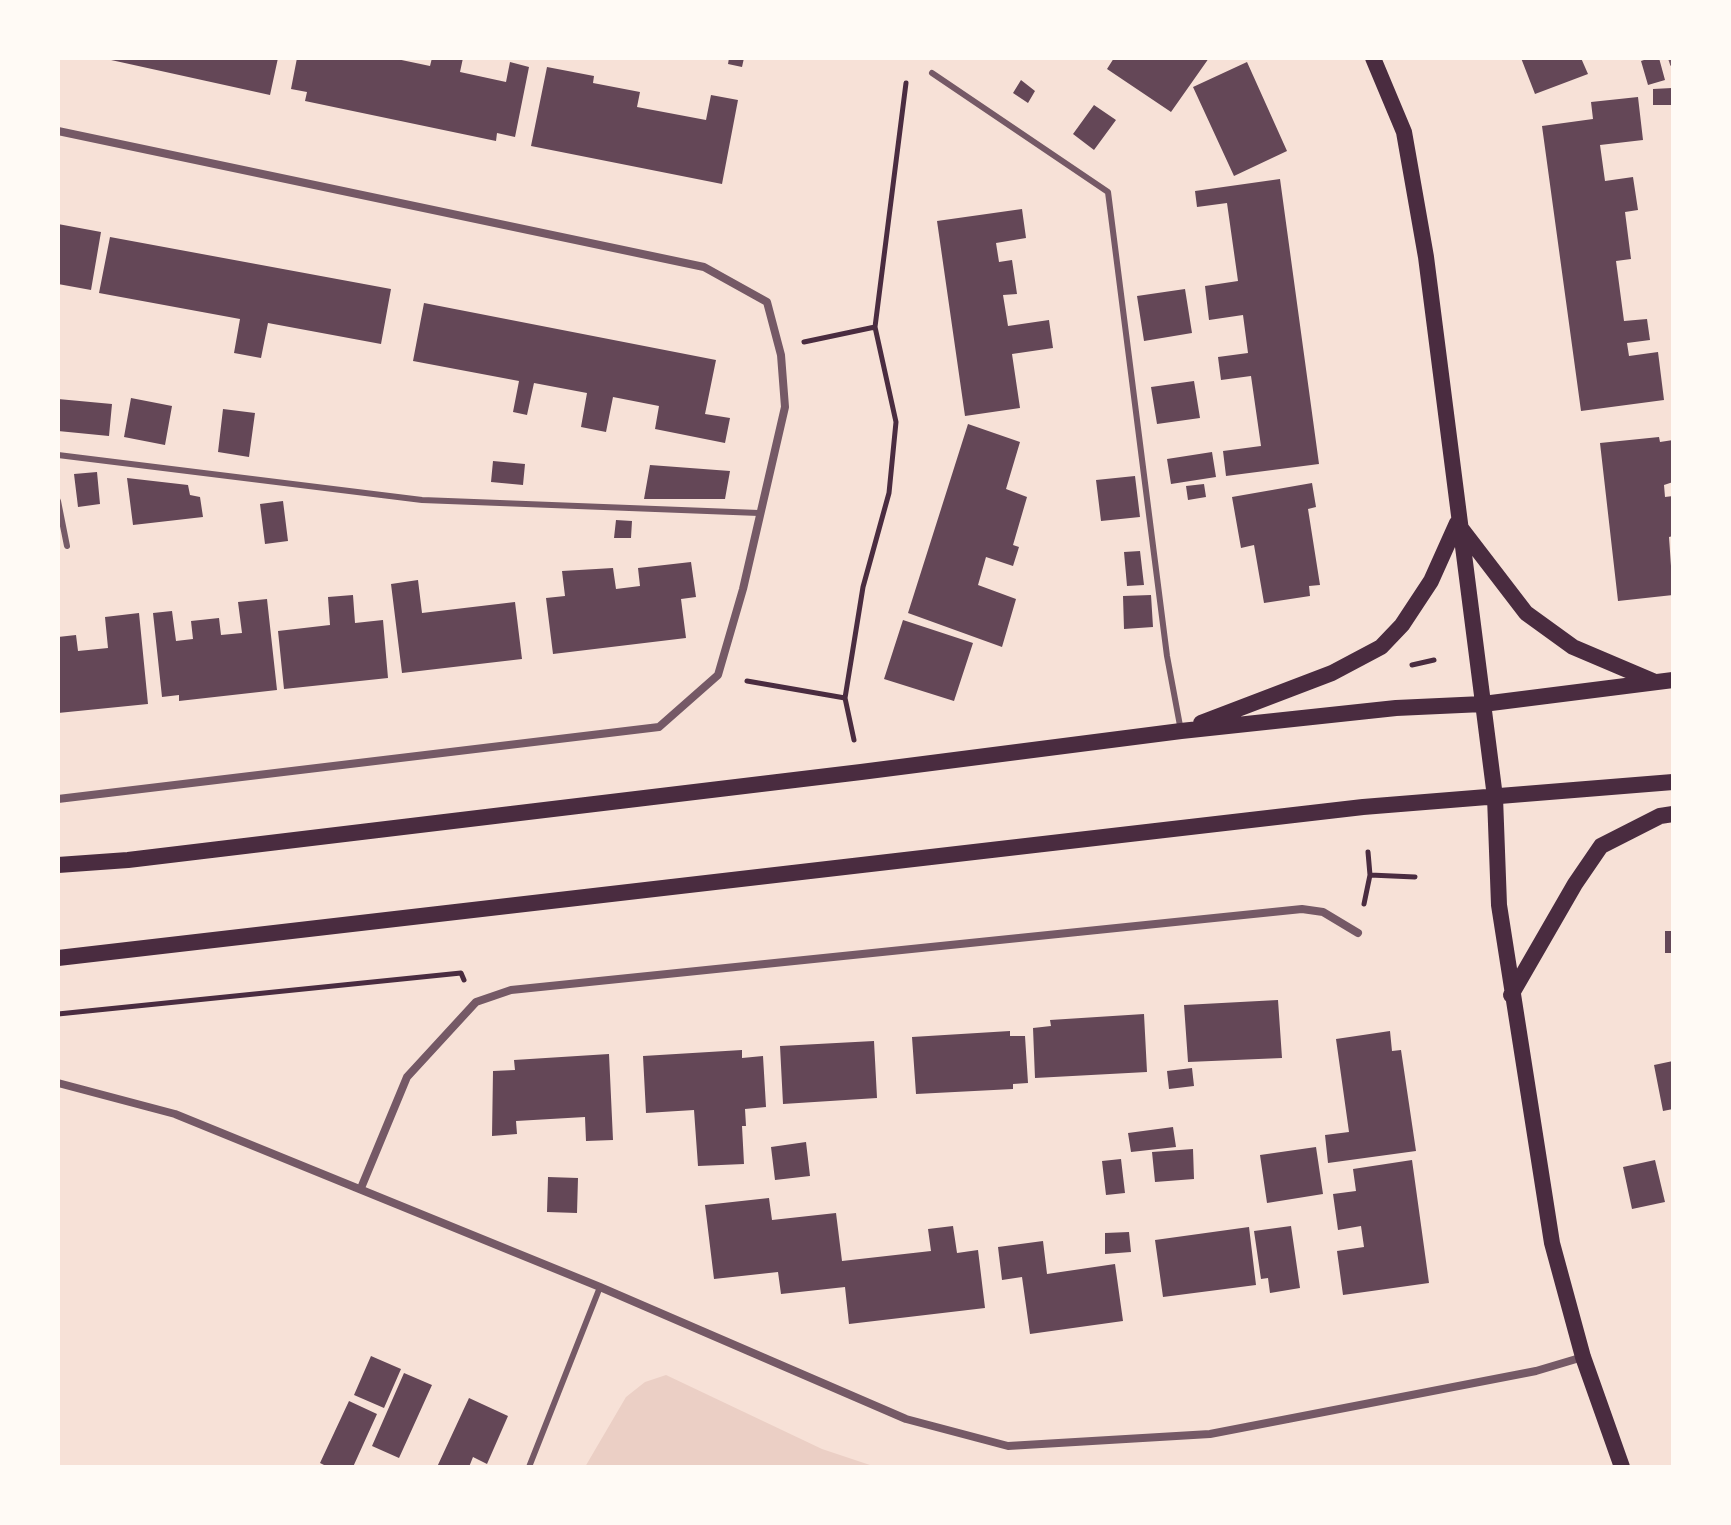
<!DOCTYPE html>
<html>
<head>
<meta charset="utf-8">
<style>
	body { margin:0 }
	#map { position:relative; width:1731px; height:1525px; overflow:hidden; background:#f7e1d7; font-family:"Open Sans",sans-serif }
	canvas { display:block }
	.frame { position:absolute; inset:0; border:60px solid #fffaf5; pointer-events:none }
</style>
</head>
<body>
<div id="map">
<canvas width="1731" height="1525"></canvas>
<div class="frame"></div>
</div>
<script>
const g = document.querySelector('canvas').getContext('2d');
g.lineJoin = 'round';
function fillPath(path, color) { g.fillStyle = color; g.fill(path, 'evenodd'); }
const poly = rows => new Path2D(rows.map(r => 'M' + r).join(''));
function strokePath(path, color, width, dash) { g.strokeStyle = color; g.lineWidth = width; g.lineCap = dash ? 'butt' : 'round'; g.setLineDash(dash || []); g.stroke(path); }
fillPath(poly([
	[666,1375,822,1449,876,1467,585,1467,626,1397,645,1382]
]), '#ebcfc5');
fillPath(poly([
	[102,58,278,58,270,95],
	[297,58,392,58,430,66,432,58,463,58,460,72,506,82,510,62,529,67,515,137,497,133,496,141,305,101,307,92,291,89],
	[729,58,744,58,742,67,728,64],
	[1114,58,1209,58,1171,112,1107,69],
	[1521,58,1581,58,1588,74,1535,94],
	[1650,58,1659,58,1665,80,1648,85,1641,61],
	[1247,62,1287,151,1234,176,1193,87],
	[547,67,594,76,593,83,640,92,637,107,706,120,711,95,738,100,722,184,531,146],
	[1021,80,1035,91,1028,103,1013,93],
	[1672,88,1673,105,1653,105,1653,89],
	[1638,97,1643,140,1600,145,1605,181,1633,177,1638,210,1625,212,1631,259,1616,261,1624,321,1647,319,1650,340,1627,343,1629,356,1658,352,1664,400,1581,411,1542,126,1593,119,1591,102],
	[1094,105,1116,120,1094,150,1073,134],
	[1280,179,1319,464,1226,476,1223,451,1261,446,1251,376,1221,380,1218,357,1248,353,1243,315,1209,320,1205,286,1238,281,1227,203,1197,207,1195,191],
	[1022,209,1026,238,996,243,999,262,1012,260,1017,294,1003,295,1008,326,1049,320,1053,348,1012,354,1020,408,965,416,937,221],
	[58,224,101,232,91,290,58,284],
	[110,237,391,289,381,344,268,323,261,358,234,353,240,319,99,293],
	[1185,289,1192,333,1144,341,1137,296],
	[424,303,716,360,705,414,730,418,725,443,655,429,659,406,613,397,606,432,581,427,587,393,534,383,527,415,513,412,519,381,413,361],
	[1194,381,1200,418,1157,424,1151,387],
	[131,398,172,406,165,445,124,437],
	[58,399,112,404,109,436,58,431],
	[223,409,255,413,249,457,218,452],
	[968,424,1020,442,1006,489,1027,497,1013,545,1019,547,1013,566,986,557,978,585,1016,599,1002,647,908,613],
	[1659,437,1660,442,1673,440,1673,482,1664,485,1665,497,1673,496,1673,536,1669,537,1673,595,1618,601,1600,443],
	[1212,452,1216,477,1171,484,1167,459],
	[493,461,525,464,523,485,491,482],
	[650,465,730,471,725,499,644,499],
	[97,472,100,504,78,507,74,474],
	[1135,476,1140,517,1101,521,1096,480],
	[127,478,188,485,190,495,200,497,203,517,133,525],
	[1312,483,1316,507,1308,509,1320,585,1309,586,1310,596,1264,603,1254,545,1241,548,1232,497],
	[1204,484,1206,497,1188,500,1186,486],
	[283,501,288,541,265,544,260,504],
	[616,520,632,521,631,538,614,538],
	[1140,551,1144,585,1127,586,1124,552],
	[691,562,696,597,681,599,686,638,553,654,546,598,565,596,562,571,613,568,616,589,640,586,638,568],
	[418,580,422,613,515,602,522,659,402,673,391,584],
	[353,595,355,623,383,620,388,678,284,689,278,631,330,625,328,597],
	[1151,595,1153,627,1124,629,1123,596],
	[267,599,277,690,179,701,179,695,162,697,153,613,172,611,176,641,193,639,191,621,219,618,221,635,242,633,238,602],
	[139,613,148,704,58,713,58,637,76,635,78,651,108,648,105,617],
	[903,620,973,643,954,701,884,679],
	[1665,931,1673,931,1673,953,1665,953],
	[1278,1000,1282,1058,1188,1062,1184,1005],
	[1144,1014,1147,1072,1035,1078,1033,1028,1051,1026,1050,1020],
	[1010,1031,1010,1036,1025,1036,1028,1083,1013,1084,1013,1089,916,1094,912,1037],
	[1390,1031,1392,1051,1401,1050,1416,1151,1328,1163,1325,1135,1349,1132,1336,1039],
	[874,1041,877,1098,783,1104,780,1046],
	[742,1050,742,1058,763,1056,766,1107,745,1109,746,1126,742,1126,744,1164,698,1166,694,1110,646,1113,643,1056],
	[609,1054,613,1140,586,1141,585,1117,516,1121,517,1134,492,1136,493,1071,515,1070,514,1060],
	[1673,1061,1673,1109,1663,1111,1654,1065],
	[1192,1068,1194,1086,1169,1089,1167,1071],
	[1173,1127,1176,1147,1131,1152,1128,1133],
	[806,1142,810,1176,775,1180,771,1147],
	[1316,1147,1323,1194,1267,1203,1260,1155],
	[1193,1149,1194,1179,1155,1182,1152,1152],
	[1121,1159,1125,1193,1106,1195,1102,1161],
	[1412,1160,1429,1283,1343,1295,1337,1251,1364,1247,1361,1226,1338,1230,1333,1194,1356,1191,1353,1169],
	[1655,1160,1665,1202,1632,1209,1623,1167],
	[548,1177,578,1178,577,1213,547,1212],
	[769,1198,772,1220,836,1213,842,1261,931,1251,928,1229,953,1226,957,1253,978,1250,985,1308,849,1324,845,1287,781,1294,778,1272,714,1279,705,1205],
	[1291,1226,1300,1288,1270,1293,1268,1278,1261,1279,1254,1231],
	[1249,1227,1256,1285,1163,1297,1155,1240],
	[1129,1232,1131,1252,1105,1254,1105,1233],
	[1043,1241,1047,1274,1115,1264,1123,1321,1030,1334,1022,1277,1002,1280,998,1247],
	[371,1356,401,1369,384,1408,354,1395],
	[404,1373,432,1385,399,1458,372,1446],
	[469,1398,508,1416,487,1464,473,1457,469,1467,437,1467],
	[349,1401,377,1414,353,1467,328,1467,320,1463]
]), '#644757');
strokePath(poly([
	[804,342,875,327,906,83],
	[1412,665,1434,660],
	[747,681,845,698,863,587,889,493,896,422,875,327],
	[845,698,854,740],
	[1370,875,1415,877],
	[1364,904,1370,875,1368,852],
	[58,1014,461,973,464,980]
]), '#4a2c40', 5);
strokePath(poly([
	[1671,58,1673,64],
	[932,73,1108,192,1167,656,1181,731],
	[58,455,422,500,759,513],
	[58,501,67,546],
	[529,1467,600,1287]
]), '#755966', 6);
strokePath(poly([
	[58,131,704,267,767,302,781,355,785,407,743,589,718,675,659,727,58,799],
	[58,1083,175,1114,600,1287,906,1419,1008,1446,1210,1434,1536,1371,1583,1357],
	[361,1188,407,1077,476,1002,511,990,1302,909,1323,912,1358,933]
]), '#755966', 8);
strokePath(poly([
	[1373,58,1404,132,1426,257,1495,797,1499,905,1552,1243,1583,1357,1622,1467],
	[1201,723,1332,673,1381,647,1402,625,1431,581,1457,523,1526,613,1573,647,1653,681],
	[58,865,128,860,861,772,1181,731,1396,708,1483,704,1673,680],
	[58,958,1363,807,1673,782],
	[1511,995,1575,884,1601,846,1660,816,1673,814]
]), '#4a2c40', 16);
</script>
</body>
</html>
